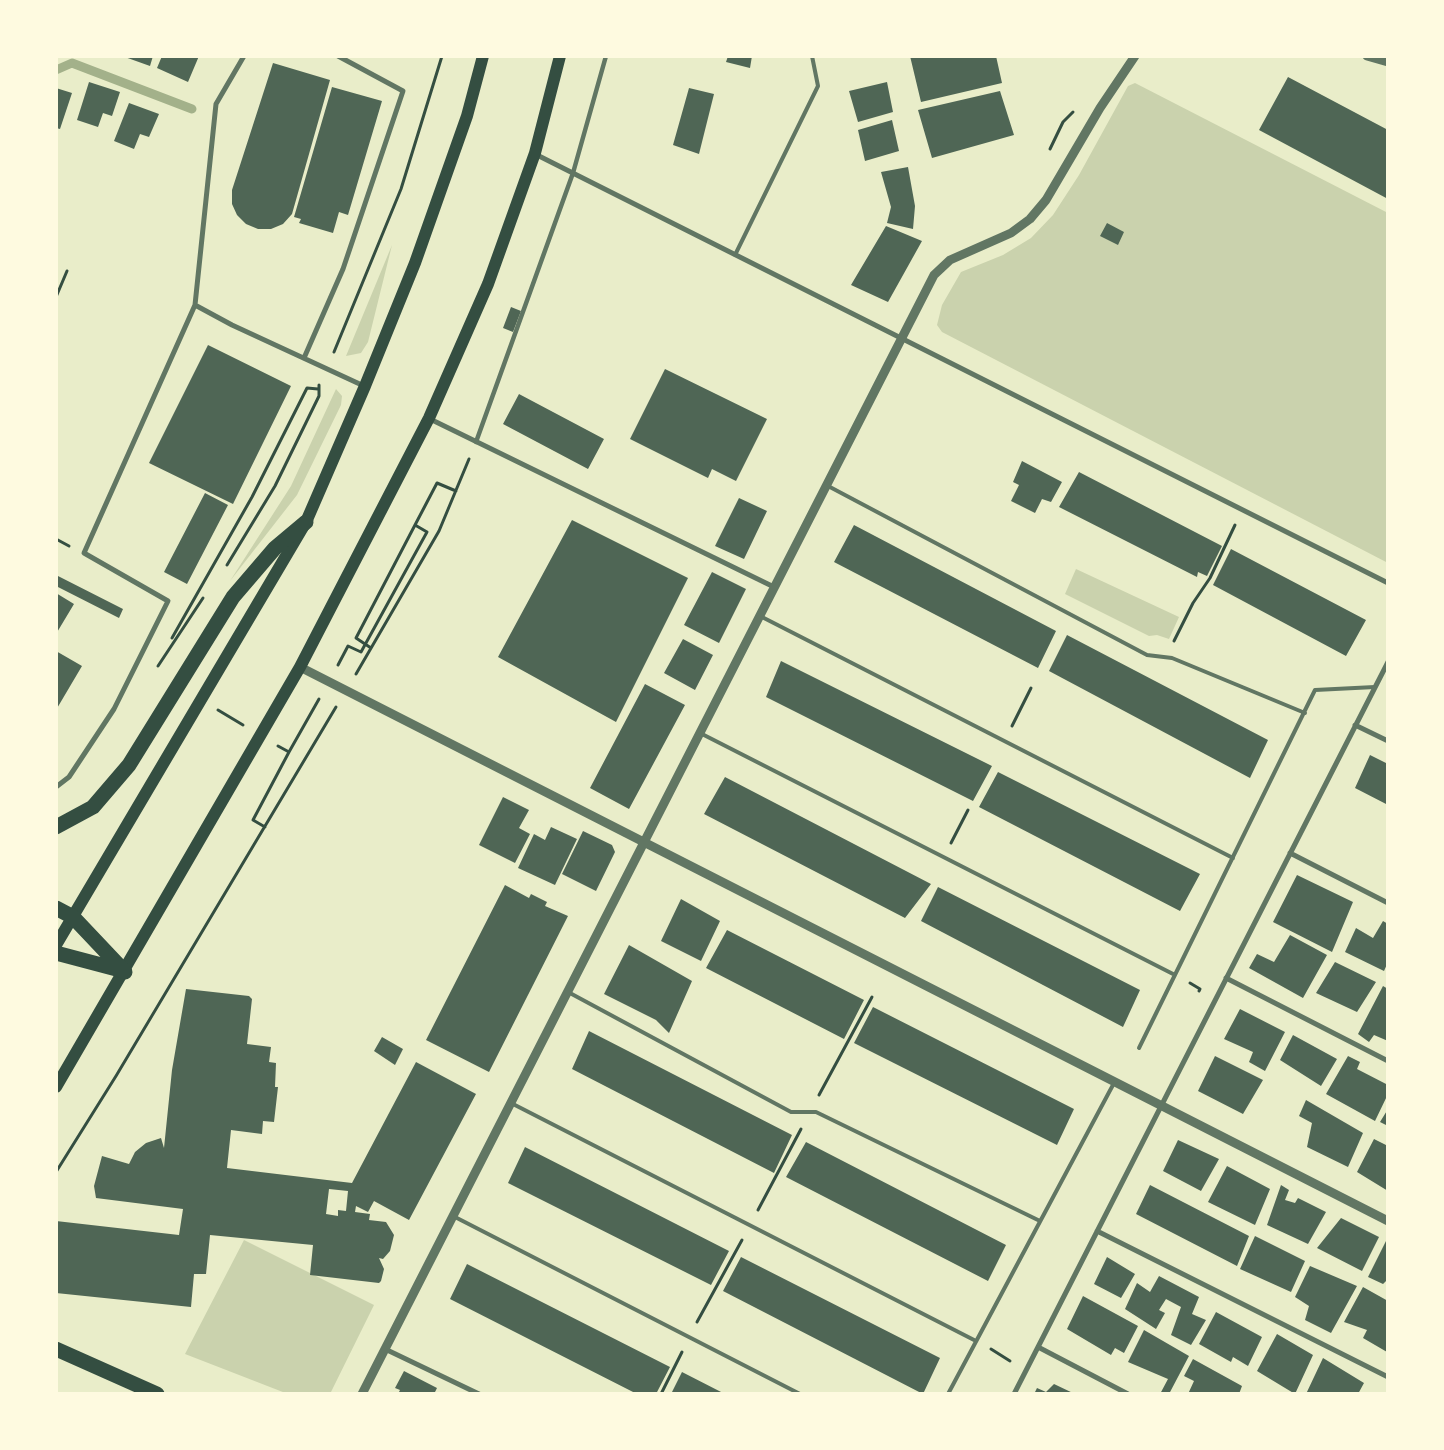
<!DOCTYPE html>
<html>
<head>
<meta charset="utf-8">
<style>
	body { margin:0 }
	#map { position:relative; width:1444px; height:1450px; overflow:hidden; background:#e9edc9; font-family:Karla,sans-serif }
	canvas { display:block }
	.frame { position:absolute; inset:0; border:58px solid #fefae0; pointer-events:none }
</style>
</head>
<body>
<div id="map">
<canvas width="1444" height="1450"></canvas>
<div class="frame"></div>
</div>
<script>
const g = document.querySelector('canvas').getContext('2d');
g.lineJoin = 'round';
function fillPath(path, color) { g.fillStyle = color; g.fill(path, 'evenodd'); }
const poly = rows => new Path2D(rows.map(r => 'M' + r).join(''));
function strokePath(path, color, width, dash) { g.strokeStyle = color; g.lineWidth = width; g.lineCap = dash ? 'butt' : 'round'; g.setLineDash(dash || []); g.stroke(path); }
fillPath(poly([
	[1135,83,1388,213,1388,563,942,332,937,325,942,305,961,272,1003,255,1031,238,1053,215,1079,175,1128,86],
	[392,245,368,342,361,353,346,356],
	[336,389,342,396,341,405,297,495,230,581,291,486],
	[1076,569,1179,617,1169,639,1157,635,1149,636,1065,594],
	[244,1240,374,1305,330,1394,288,1394,185,1354]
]), '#cad2ad');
strokePath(poly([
	[56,70,72,63,192,109]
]), '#a3b18a', 9);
fillPath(poly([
	[122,56,153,56,150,66],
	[162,56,199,56,188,82,157,68],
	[728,56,752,56,750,68,726,62],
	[910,56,996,56,1002,83,921,102],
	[273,63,330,80,292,214,283,224,271,229,258,229,246,224,237,215,232,204,232,190],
	[1288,77,1388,130,1388,199,1259,130],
	[89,82,120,92,112,116,103,113,98,127,77,120],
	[887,82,893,112,858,122,849,91],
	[332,87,382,101,348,215,339,212,333,233,299,223,301,219,294,217],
	[56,88,72,93,60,129,56,128],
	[689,88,714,94,699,154,673,145],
	[1000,91,1014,135,932,158,918,110],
	[129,103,159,114,149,137,140,134,134,149,114,141],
	[892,120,899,151,865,161,858,130],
	[908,167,915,206,913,229,887,223,891,207,881,172],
	[1107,223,1124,232,1118,245,1100,236],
	[886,226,922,241,888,302,851,285],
	[511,307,521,311,513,332,503,328],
	[208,345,291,386,233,504,149,463],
	[665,369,767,419,736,481,712,469,708,478,630,439],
	[519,394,604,439,588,469,503,424],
	[1022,461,1062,482,1051,502,1042,499,1035,513,1011,501,1019,485,1013,482],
	[1079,472,1222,546,1207,576,1198,572,1197,577,1059,507],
	[205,493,228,505,187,584,164,572],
	[739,498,767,511,744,559,715,546],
	[572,520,688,578,616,722,498,657],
	[854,525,1056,631,1038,668,834,562],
	[1231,549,1366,620,1346,656,1213,585],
	[712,572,746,589,719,643,684,625],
	[56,575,123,609,119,618,56,586],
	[56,593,74,604,56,634],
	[1067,635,1268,740,1250,778,1049,671],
	[683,639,713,655,695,690,664,673],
	[56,651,82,666,56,710],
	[781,661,992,766,973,801,766,697],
	[645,684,685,705,629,809,590,788],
	[1370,755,1388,764,1388,805,1355,788],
	[998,772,1200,874,1180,911,979,807],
	[725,777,931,884,905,918,704,814],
	[503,797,529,810,519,828,530,834,515,863,479,845],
	[551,827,577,839,555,885,518,868,534,834,545,840],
	[583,831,612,845,615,852,596,891,562,874],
	[1297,875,1353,902,1332,952,1273,922],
	[505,885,529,898,531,894,547,902,545,906,568,916,489,1072,426,1040],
	[938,887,1140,990,1123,1027,921,921],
	[681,899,720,921,701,961,661,941],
	[1383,921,1388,924,1388,962,1384,971,1345,952,1356,928,1373,938],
	[727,930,864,1000,844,1039,706,968],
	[1290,935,1327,955,1303,998,1249,968,1257,954,1274,962],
	[629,945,692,981,669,1033,656,1020,604,994],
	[1335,962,1376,982,1357,1012,1316,993],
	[1383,986,1388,989,1388,1041,1374,1035,1369,1042,1358,1034],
	[186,989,249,996,252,999,247,1044,271,1047,269,1062,276,1063,275,1087,278,1087,274,1122,263,1121,262,1134,231,1130,227,1168,352,1183,416,1062,476,1094,409,1220,374,1201,368,1212,356,1206,355,1212,370,1214,369,1220,386,1222,394,1235,390,1251,383,1259,379,1258,384,1269,381,1281,379,1283,310,1275,313,1245,210,1235,206,1274,194,1274,191,1307,56,1293,56,1221,179,1235,183,1209,96,1198,94,1186,102,1156,129,1164,135,1152,146,1143,161,1138,164,1148,172,1070],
	[329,1189,348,1191,346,1211,338,1210,338,1216,326,1214],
	[873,1007,1074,1109,1057,1145,854,1043],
	[1240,1009,1285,1032,1265,1071,1249,1062,1253,1052,1224,1039],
	[589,1031,792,1135,774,1173,572,1069],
	[1293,1035,1337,1059,1321,1086,1280,1060],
	[382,1037,403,1049,395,1065,374,1051],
	[1215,1056,1263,1080,1243,1114,1198,1091],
	[1348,1056,1360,1062,1357,1069,1388,1085,1388,1094,1375,1121,1326,1094],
	[1306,1100,1363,1133,1348,1167,1307,1147,1312,1123,1299,1116],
	[1388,1109,1388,1126,1380,1122],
	[1374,1139,1388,1146,1388,1191,1357,1172],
	[1178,1140,1219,1159,1201,1191,1163,1171],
	[806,1142,1006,1245,988,1281,786,1177],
	[525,1147,729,1251,711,1285,508,1183],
	[1227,1166,1270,1189,1255,1225,1208,1202],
	[1150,1185,1249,1236,1237,1266,1136,1214],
	[1281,1185,1289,1190,1285,1200,1295,1203,1298,1198,1326,1212,1308,1244,1267,1225],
	[1341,1218,1379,1237,1362,1271,1317,1248],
	[1255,1236,1305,1261,1291,1292,1240,1269],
	[1386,1241,1388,1279,1383,1284,1368,1277],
	[741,1257,940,1358,923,1394,723,1291],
	[1107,1257,1135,1274,1121,1298,1094,1284],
	[467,1264,670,1367,656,1394,637,1394,450,1299],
	[1310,1266,1357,1286,1331,1333,1305,1320,1309,1306,1295,1297],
	[1159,1276,1199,1297,1192,1314,1206,1320,1191,1345,1171,1335,1181,1307,1166,1299,1159,1310,1165,1313,1156,1329,1125,1309,1137,1283,1150,1292],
	[1363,1287,1388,1301,1387,1352,1363,1338,1367,1330,1344,1322],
	[1083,1296,1138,1326,1124,1353,1115,1348,1111,1355,1067,1329],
	[1216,1312,1262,1337,1248,1366,1233,1357,1231,1362,1199,1344],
	[1144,1330,1189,1356,1169,1394,1160,1394,1168,1379,1128,1362],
	[1277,1334,1313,1355,1295,1394,1257,1371],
	[1323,1358,1364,1383,1358,1394,1306,1394],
	[1193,1359,1242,1386,1239,1394,1188,1394,1194,1381,1184,1376],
	[404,1371,437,1388,434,1394,398,1394,400,1390,395,1388],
	[682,1372,725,1394,671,1394],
	[1054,1384,1075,1394,1034,1394,1037,1388,1046,1392]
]), '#4f6655');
strokePath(poly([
	[1050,149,1063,122,1073,112],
	[56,297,67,271],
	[334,352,401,189,442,56],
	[415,525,437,483,456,491],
	[56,539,69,546],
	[227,565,275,486,319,396,319,385],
	[172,638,252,497,307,388,318,389],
	[1174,641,1193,603,1210,578,1235,525],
	[338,665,348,646,361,652,427,532,415,525,356,638,371,648],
	[158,666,203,598],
	[356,674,439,531,469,459],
	[218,710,243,725],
	[1012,726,1031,688],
	[278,746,289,752,319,699],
	[265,827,253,820,289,752],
	[951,843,968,810],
	[1190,983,1200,989,1199,991],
	[819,1095,872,997],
	[56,1172,116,1076,336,707],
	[758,1210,801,1129],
	[697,1322,742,1240],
	[991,1349,1010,1361],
	[661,1394,682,1352]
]), '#344e41', 3);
strokePath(poly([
	[735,255,818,86,812,56],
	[828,486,1147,655,1172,658,1305,713],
	[760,616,1233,858],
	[700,733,1175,975],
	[568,992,791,1112,816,1112,1040,1221],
	[1139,1048,1315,690,1375,687],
	[511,1103,976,1341],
	[453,1216,800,1394],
	[948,1394,1114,1083]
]), '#617663', 4);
strokePath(poly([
	[476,442,573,173,606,56]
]), '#617663', 4.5);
strokePath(poly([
	[535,154,1388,583],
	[195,305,232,325,364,386],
	[304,358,343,269,403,91,338,56],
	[430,419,774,587],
	[1355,725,1388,741],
	[56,787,69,777,114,709,168,601,84,553,195,305,216,104,244,56],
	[1290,853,1388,903],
	[1226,978,1388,1061],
	[1097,1231,1388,1377],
	[1038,1347,1128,1394],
	[385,1349,479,1394],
	[1014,1394,1388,662]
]), '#617663', 5);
strokePath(poly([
	[1367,56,1388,62],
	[300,667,1388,1221],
	[362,1394,934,275,950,260,1011,233,1030,219,1046,200,1100,108,1135,56]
]), '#617663', 9);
strokePath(poly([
	[56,945,306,522,365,386,415,263,467,116,483,56],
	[56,1087,300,667,429,418,488,284,535,153,560,56]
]), '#344e41', 12);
strokePath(poly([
	[56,827,93,807,129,765,233,597,275,548,306,522],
	[56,908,73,917,125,972],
	[56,953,124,971],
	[56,1349,157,1394]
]), '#344e41', 15);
</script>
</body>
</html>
